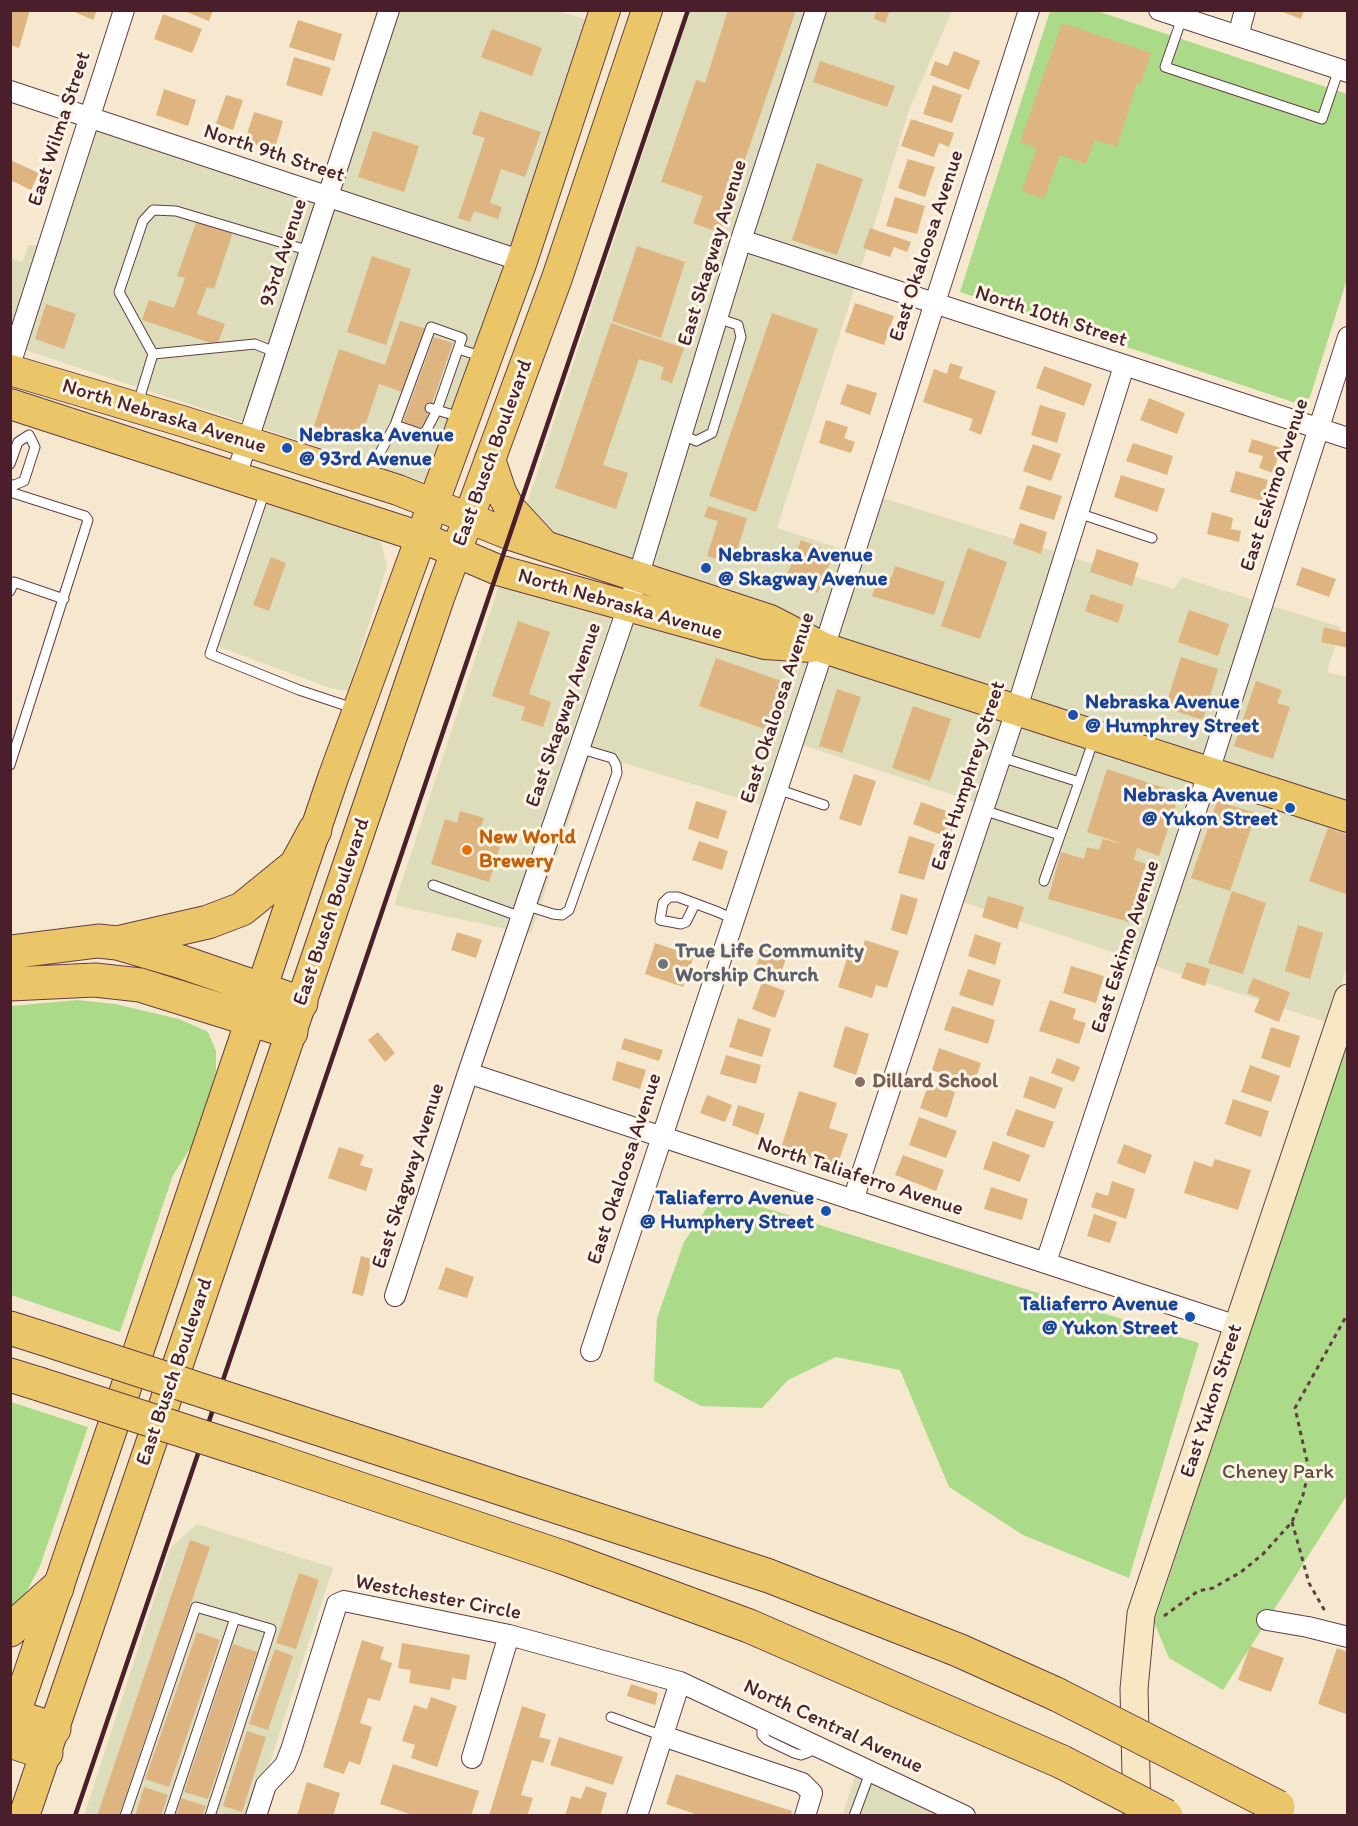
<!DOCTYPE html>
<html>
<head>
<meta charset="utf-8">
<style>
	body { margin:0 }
	#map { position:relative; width:1358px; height:1826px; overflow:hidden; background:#f6e8cf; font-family:Itim,sans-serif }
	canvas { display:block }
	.frame { position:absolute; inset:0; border:12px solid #4a1f2b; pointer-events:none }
</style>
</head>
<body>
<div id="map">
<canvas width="1358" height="1826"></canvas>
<div class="frame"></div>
</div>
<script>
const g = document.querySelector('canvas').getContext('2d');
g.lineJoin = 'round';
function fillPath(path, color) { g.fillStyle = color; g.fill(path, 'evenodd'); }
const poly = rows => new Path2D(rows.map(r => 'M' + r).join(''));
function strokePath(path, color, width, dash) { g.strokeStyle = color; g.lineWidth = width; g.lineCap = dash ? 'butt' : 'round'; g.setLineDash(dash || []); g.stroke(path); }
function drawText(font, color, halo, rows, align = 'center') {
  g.font = font + ' Itim,sans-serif'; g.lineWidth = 6; g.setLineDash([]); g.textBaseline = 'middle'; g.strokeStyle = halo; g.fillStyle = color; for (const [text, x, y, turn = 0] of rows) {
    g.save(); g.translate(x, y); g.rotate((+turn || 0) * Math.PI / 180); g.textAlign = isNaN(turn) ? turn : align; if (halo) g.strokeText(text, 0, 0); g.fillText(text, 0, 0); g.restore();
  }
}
fillPath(poly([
	[399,11,558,11,591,21,512,249,340,192],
	[690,11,806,11,729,245,631,565,551,540,524,512],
	[827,11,952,11,909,110,860,271,753,235],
	[95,129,316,202,243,422,25,350],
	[335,208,506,265,430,484,262,428],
	[29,245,38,245,11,332,11,258,22,262],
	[748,251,855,287,777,528,845,550,818,635,650,571],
	[265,497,379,536,387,566,348,691,330,688,214,645],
	[882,498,1056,552,1010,697,836,643],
	[1074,558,1174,589,1182,577,1253,600,1203,760,1029,703],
	[501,580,613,613,506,929,394,905],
	[1272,606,1341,627,1327,672,1347,677,1347,808,1221,766],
	[632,618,811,656,761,805,591,753,531,934,526,933],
	[831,659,1005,713,975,802,802,745],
	[1023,719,1197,777,1136,960,962,902],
	[1216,783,1347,826,1347,967,1329,1023,1155,966],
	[197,1524,333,1568,253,1815,84,1816,171,1547],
	[856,1773,945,1816,842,1816]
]), '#deddbb');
fillPath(poly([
	[1050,11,1097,11,1347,94,1347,279,1310,397,1304,402,1296,403,960,292],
	[78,1000,115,1004,179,1019,208,1032,216,1051,216,1071,210,1096,193,1144,173,1175,120,1332,11,1295,11,1006],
	[1347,1040,1347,1495,1223,1690,1169,1658,1154,1622],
	[717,1193,1199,1343,1129,1578,1023,1535,949,1487,900,1370,836,1357,788,1380,762,1408,701,1406,654,1381,657,1318,684,1242],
	[11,1402,88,1427,40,1566,20,1604,11,1615]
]), '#abda88');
fillPath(poly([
	[11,10,30,10,19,48,10,45],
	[70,10,97,10,93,20],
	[182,10,213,10,209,21],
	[728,10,796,10,720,233,693,223,703,196,661,182,696,80,705,83],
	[877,10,890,10,885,23,874,19],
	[1278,10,1304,10,1301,19],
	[163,14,202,29,192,53,154,39],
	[298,20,342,34,334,61,289,47],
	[1062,23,1151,53,1141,83,1137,83,1117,147,1095,140,1086,164,1060,155,1044,199,1022,191,1037,148,1020,142],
	[492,29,542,48,532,76,481,57],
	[954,51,980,61,969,90,930,75,935,61,948,66],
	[294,57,331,68,322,96,286,85],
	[820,61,895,86,887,107,813,82],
	[933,85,962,95,952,123,923,114],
	[164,89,196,100,188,126,156,115],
	[226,95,243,100,233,130,216,124],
	[480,111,541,132,525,177,501,169,490,203,502,207,498,219,474,211,470,222,458,218,485,138,472,134],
	[254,112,283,121,274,151,245,141],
	[911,119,954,133,949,147,939,143,934,157,901,146],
	[373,131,419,146,404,192,358,177],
	[908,159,935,167,925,197,898,188],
	[10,160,39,173,31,190,10,180],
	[817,163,863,179,837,255,792,240],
	[895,197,925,206,917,234,886,226],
	[197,220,233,232,214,289,207,287,197,314,225,324,217,345,142,320,149,300,174,308,185,278,177,276],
	[870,228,911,242,907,252,894,247,890,257,863,248],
	[637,246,685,262,661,338,612,321],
	[372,256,411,269,386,345,347,332],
	[855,303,894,316,884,345,845,332],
	[46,304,76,314,64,349,35,339],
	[772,313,818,329,756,512,709,496],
	[400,321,427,329,405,393,379,384,360,441,314,426,339,349,385,365],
	[611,323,684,348,672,383,660,379,664,367,639,359,603,465,628,473,616,509,555,488],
	[434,337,453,343,423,429,403,422],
	[950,363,963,367,959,378,996,391,981,435,969,430,973,419,923,402,934,369,947,374],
	[1044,366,1092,384,1084,406,1036,388],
	[847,384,877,393,870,415,840,404],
	[1149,398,1185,413,1177,434,1140,420],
	[1040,405,1066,413,1057,443,1031,435],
	[826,420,848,427,844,438,855,442,851,453,819,443],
	[1252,439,1281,448,1273,473,1259,468,1263,456,1248,452],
	[1133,443,1173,456,1167,475,1126,461],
	[1033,444,1061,454,1051,481,1023,471],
	[1236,471,1268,480,1262,501,1230,492],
	[1121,475,1165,489,1157,512,1114,497],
	[1027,485,1062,496,1054,520,1019,509],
	[708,506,747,518,733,564,707,556,718,521,704,517],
	[1212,512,1233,518,1231,529,1241,531,1239,542,1207,534],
	[1020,523,1047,532,1041,554,1013,544],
	[801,540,834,553,818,593,785,580],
	[968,548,1007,562,980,639,941,626],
	[1097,549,1139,563,1132,586,1090,572],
	[271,557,286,563,269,611,253,605],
	[895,566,945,582,934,615,872,596,880,574,892,577],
	[1302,567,1336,579,1329,597,1296,585],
	[1091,594,1124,605,1118,623,1085,611],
	[1189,610,1229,624,1218,656,1178,642],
	[518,621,550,632,529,694,551,702,543,727,521,720,525,707,492,696],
	[1324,627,1348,633,1348,648,1321,642],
	[1181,657,1218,669,1203,720,1165,708],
	[716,658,790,684,773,732,699,706],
	[1256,681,1282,690,1277,703,1290,707,1273,759,1234,746],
	[837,689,861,697,842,753,819,746],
	[913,706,951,719,930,781,892,768],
	[1107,769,1180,793,1159,856,1137,848,1134,860,1146,864,1129,922,1048,899,1061,852,1084,859,1087,847,1099,850,1103,839,1126,845,1087,832],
	[854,774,876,781,861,826,839,819],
	[696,801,727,811,718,839,688,829],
	[1217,801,1256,813,1230,891,1191,878],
	[921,802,958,815,949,838,913,824],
	[460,811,484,818,480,830,503,837,489,882,431,864,445,819,457,823],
	[1328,828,1348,835,1348,895,1309,881],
	[909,836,935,844,924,880,898,873],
	[699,841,728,851,722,870,692,860],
	[1232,891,1266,903,1243,974,1208,963],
	[901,894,918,899,907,935,891,930],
	[988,896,1024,907,1017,929,982,917],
	[1298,925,1323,933,1310,979,1285,971],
	[457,932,482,940,476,958,451,950],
	[975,934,1001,943,995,965,968,956],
	[865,940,899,951,887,988,876,985,872,998,838,987,850,949,861,953],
	[655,943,694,956,683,987,645,974],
	[764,944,788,952,779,980,754,972],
	[1187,962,1210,969,1205,986,1181,978],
	[1071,966,1104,976,1096,1003,1063,993],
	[968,969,1001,980,993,1006,959,995],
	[1253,978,1290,992,1279,1022,1254,1012,1260,998,1247,993],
	[762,982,785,991,775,1018,752,1009],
	[1050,1000,1076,1009,1073,1019,1086,1023,1079,1044,1039,1031],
	[952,1006,995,1020,988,1044,944,1030],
	[738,1018,771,1029,762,1057,729,1047],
	[845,1026,869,1034,856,1075,833,1067],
	[1271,1027,1300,1036,1290,1068,1261,1058],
	[378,1032,395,1053,385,1062,368,1040],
	[624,1038,663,1050,659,1061,621,1049],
	[939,1048,981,1063,974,1085,932,1070],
	[726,1055,761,1065,756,1084,720,1074],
	[1057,1058,1080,1067,1074,1082,1051,1073],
	[617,1061,646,1070,640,1089,612,1080],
	[1250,1065,1280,1076,1271,1102,1241,1092],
	[1030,1076,1063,1088,1055,1109,1023,1097],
	[929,1083,955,1092,947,1118,920,1108],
	[799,1091,837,1103,829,1128,848,1134,837,1166,781,1148],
	[707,1095,732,1105,725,1122,700,1113],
	[1233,1099,1269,1111,1261,1137,1225,1124],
	[738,1105,765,1114,758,1135,732,1125],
	[1016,1109,1054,1122,1044,1148,1006,1135],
	[919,1117,957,1131,946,1158,909,1145],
	[993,1141,1030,1155,1020,1182,983,1169],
	[1124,1144,1152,1155,1145,1174,1117,1163],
	[339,1147,364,1155,360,1165,373,1169,366,1191,328,1178],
	[903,1155,944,1170,936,1191,895,1175],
	[1215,1159,1251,1170,1238,1210,1184,1193,1194,1161,1212,1167],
	[1112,1181,1135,1189,1126,1219,1091,1207,1096,1192,1108,1196],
	[991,1187,1028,1199,1022,1220,984,1209],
	[1094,1214,1117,1222,1110,1243,1087,1236],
	[361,1256,372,1259,363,1296,352,1293],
	[446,1267,474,1277,467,1298,438,1289],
	[190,1540,210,1547,119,1816,97,1816],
	[299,1573,319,1580,296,1649,276,1643],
	[197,1632,220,1640,169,1787,145,1779],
	[362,1640,384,1647,380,1659,392,1663,380,1701,368,1698,360,1723,372,1727,360,1765,349,1761,344,1774,323,1767],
	[402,1643,470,1655,466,1680,452,1678,450,1690,409,1683,411,1670,398,1668],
	[233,1644,257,1652,208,1799,184,1792],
	[1250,1646,1284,1658,1271,1692,1238,1680],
	[1337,1648,1348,1652,1346,1714,1318,1704],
	[275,1649,293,1656,268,1730,249,1724],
	[631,1684,658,1693,655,1705,627,1696],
	[431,1697,457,1706,437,1767,411,1758,415,1745,402,1741,414,1705,427,1709],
	[522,1706,546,1714,539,1737,551,1740,543,1763,532,1760,521,1795,533,1798,527,1816,489,1816],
	[247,1731,266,1737,242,1812,223,1806],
	[559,1737,623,1757,613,1785,550,1765],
	[393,1764,479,1791,471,1816,416,1816,380,1804],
	[676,1774,792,1811,791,1816,701,1816,666,1804],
	[307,1782,340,1793,333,1816,297,1816],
	[586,1786,607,1793,600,1816,565,1816,571,1796,581,1799],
	[144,1787,168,1795,161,1816,135,1816],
	[181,1798,206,1806,202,1816,176,1816]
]), '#deb580');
const lane = poly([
	[1182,18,1165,67,1322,119,1339,69],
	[458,349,484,357],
	[153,354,119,292,143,221,153,210,176,211,310,251],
	[138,403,153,354,255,344,277,353],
	[430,408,460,417],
	[681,434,696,441,712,433,741,337,738,325,717,318],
	[10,464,18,442,29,435,35,447,24,481,12,486,10,484],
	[371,476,376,460,395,425,424,435,437,410,462,338,431,327,395,425],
	[265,491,210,654,299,690,353,708],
	[10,492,85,516,88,520,10,765],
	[1078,513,1152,538],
	[10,591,14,582,64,599],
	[1001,757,1079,782,1094,739],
	[777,789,824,805],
	[983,810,1060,835],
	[1044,881,1079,782],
	[433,885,521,917],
	[695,904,686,922,681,924,660,920,663,903,669,897,678,897,718,912,733,919],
	[525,905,553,914,562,915,569,910,617,773,616,765,612,758,578,748],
	[611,1717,663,1736],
	[762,1722,762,1735,767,1740,794,1753,801,1755,809,1752,815,1744],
	[125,1816,196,1607,271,1629,210,1816],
	[169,1816,235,1618],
	[854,1816,871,1770]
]);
const street = poly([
	[1159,10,1348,72],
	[1238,36,1245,10],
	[10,91,522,261],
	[741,240,1348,438],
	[10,365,124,10],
	[236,476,389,10],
	[468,1073,1237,1326],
	[853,1200,1017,708,1124,366],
	[1046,1262,1209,771,1348,337],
	[395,1296,468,1073,638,577,741,240,816,10],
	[591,1351,824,648,1029,10],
	[1267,1620,1308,1627,1348,1637],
	[663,1736,802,1783,812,1793,805,1816],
	[472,1758,509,1635],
	[256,1816,266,1785,285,1765,291,1750,337,1604,344,1601,509,1635,680,1682,965,1816],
	[637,1816,680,1682]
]);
const secondary = poly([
	[1137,1816,1134,1689,1141,1614,1348,998]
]);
const primary = poly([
	[10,370,182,421,398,490,511,535,770,620,824,648,1348,817],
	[10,404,421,537,498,570,765,644,812,647],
	[490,459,501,492,509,507,543,544],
	[10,1729,333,778,522,261,605,10],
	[24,1816,439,598,557,278,647,10]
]);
const highway = poly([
	[121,942,208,922,242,909,296,865,315,830],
	[10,952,98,941,117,943,182,962,301,1003],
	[10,984,95,980,140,985,291,1032],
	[10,1328,54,1342],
	[10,1375,39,1384],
	[283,1417,769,1576,958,1650,1056,1694],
	[271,1459,562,1557,749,1626,1062,1762],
	[10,1630,57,1588],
	[10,1715,54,1729],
	[10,1741,46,1753]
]);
strokePath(lane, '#643d44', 11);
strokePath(street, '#643d44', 22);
strokePath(secondary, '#643d44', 29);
strokePath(primary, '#643d44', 32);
strokePath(highway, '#643d44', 35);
strokePath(poly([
	[1292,1522,1309,1583,1326,1613],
	[1164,1616,1198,1591,1213,1588,1241,1572,1263,1554,1292,1522,1303,1495,1309,1470,1295,1408,1348,1313]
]), '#643d44', 3, [4.5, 4.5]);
strokePath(lane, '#fff', 9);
strokePath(street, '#fff', 20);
strokePath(secondary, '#f7e8c3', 27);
strokePath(primary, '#ebc669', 30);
strokePath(highway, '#ebc669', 33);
strokePath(poly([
	[75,1816,688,10]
]), '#4a1f2b', 4.5);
const highwayBridge = poly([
	[54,1342,283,1417],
	[39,1384,271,1459],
	[1056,1694,1278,1807],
	[1062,1762,1166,1816]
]);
strokePath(highwayBridge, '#643d44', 35, []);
strokePath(highwayBridge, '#ebc669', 33);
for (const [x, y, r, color] of [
	[287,448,6,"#1a4fb4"],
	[706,568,6,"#1a4fb4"],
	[1073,715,6,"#1a4fb4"],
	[1290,808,6,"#1a4fb4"],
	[467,850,6,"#e8710a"],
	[663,964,6,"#6b7280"],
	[860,1082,6,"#8d6e63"],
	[826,1211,6,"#1a4fb4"],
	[1190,1317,6,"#1a4fb4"]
]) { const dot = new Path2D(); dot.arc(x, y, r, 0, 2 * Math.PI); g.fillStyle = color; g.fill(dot); strokePath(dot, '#fcf5e5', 2); }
drawText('21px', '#4a1f2b', '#fcf5e5', [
	["East Wilma Street",60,129,-72],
	["North 9th Street",274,154,18],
	["East Okaloosa Avenue",927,246,-72],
	["93rd Avenue",284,253,-72],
	["East Skagway Avenue",713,253,-73],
	["North 10th Street",1051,317,18],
	["North Nebraska Avenue",164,417,17],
	["East Busch Boulevard",493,453,-70],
	["East Eskimo Avenue",1275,485,-72],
	["North Nebraska Avenue",620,605,16],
	["East Okaloosa Avenue",778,708,-72],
	["East Skagway Avenue",564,715,-71],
	["East Humphrey Street",969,776,-72],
	["East Busch Boulevard",332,912,-71],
	["East Eskimo Avenue",1126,947,-72],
	["East Okaloosa Avenue",625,1169,-72],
	["East Skagway Avenue",409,1176,-72],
	["North Taliaferro Avenue",860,1177,18],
	["East Busch Boulevard",175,1372,-71],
	["East Yukon Street",1212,1401,-72],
	["Westchester Circle",438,1598,11],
	["North Central Avenue",833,1727,25]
]);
drawText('bold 21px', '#164399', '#fcf5e5', [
	["Nebraska Avenue",299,436],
	["@ 93rd Avenue",299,460],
	["Nebraska Avenue",718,556],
	["@ Skagway Avenue",718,580],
	["Nebraska Avenue",1085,703],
	["@ Humphrey Street",1085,727],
	["Nebraska Avenue",1278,796,"right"],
	["@ Yukon Street",1278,820,"right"],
	["Taliaferro Avenue",814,1199,"right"],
	["@ Humphery Street",814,1223,"right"],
	["Taliaferro Avenue",1178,1305,"right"],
	["@ Yukon Street",1178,1329,"right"]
], 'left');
drawText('bold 21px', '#c56008', '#fcf5e5', [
	["New World",479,838],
	["Brewery",479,862]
], 'left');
drawText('bold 21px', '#5b616d', '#fcf5e5', [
	["True Life Community",675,952],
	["Worship Church",675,976]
], 'left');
drawText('bold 21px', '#785e54', '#fcf5e5', [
	["Dillard School",872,1082]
], 'left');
drawText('21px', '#624e42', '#fcf5e5', [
	["Cheney Park",1278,1473]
]);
</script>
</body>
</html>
